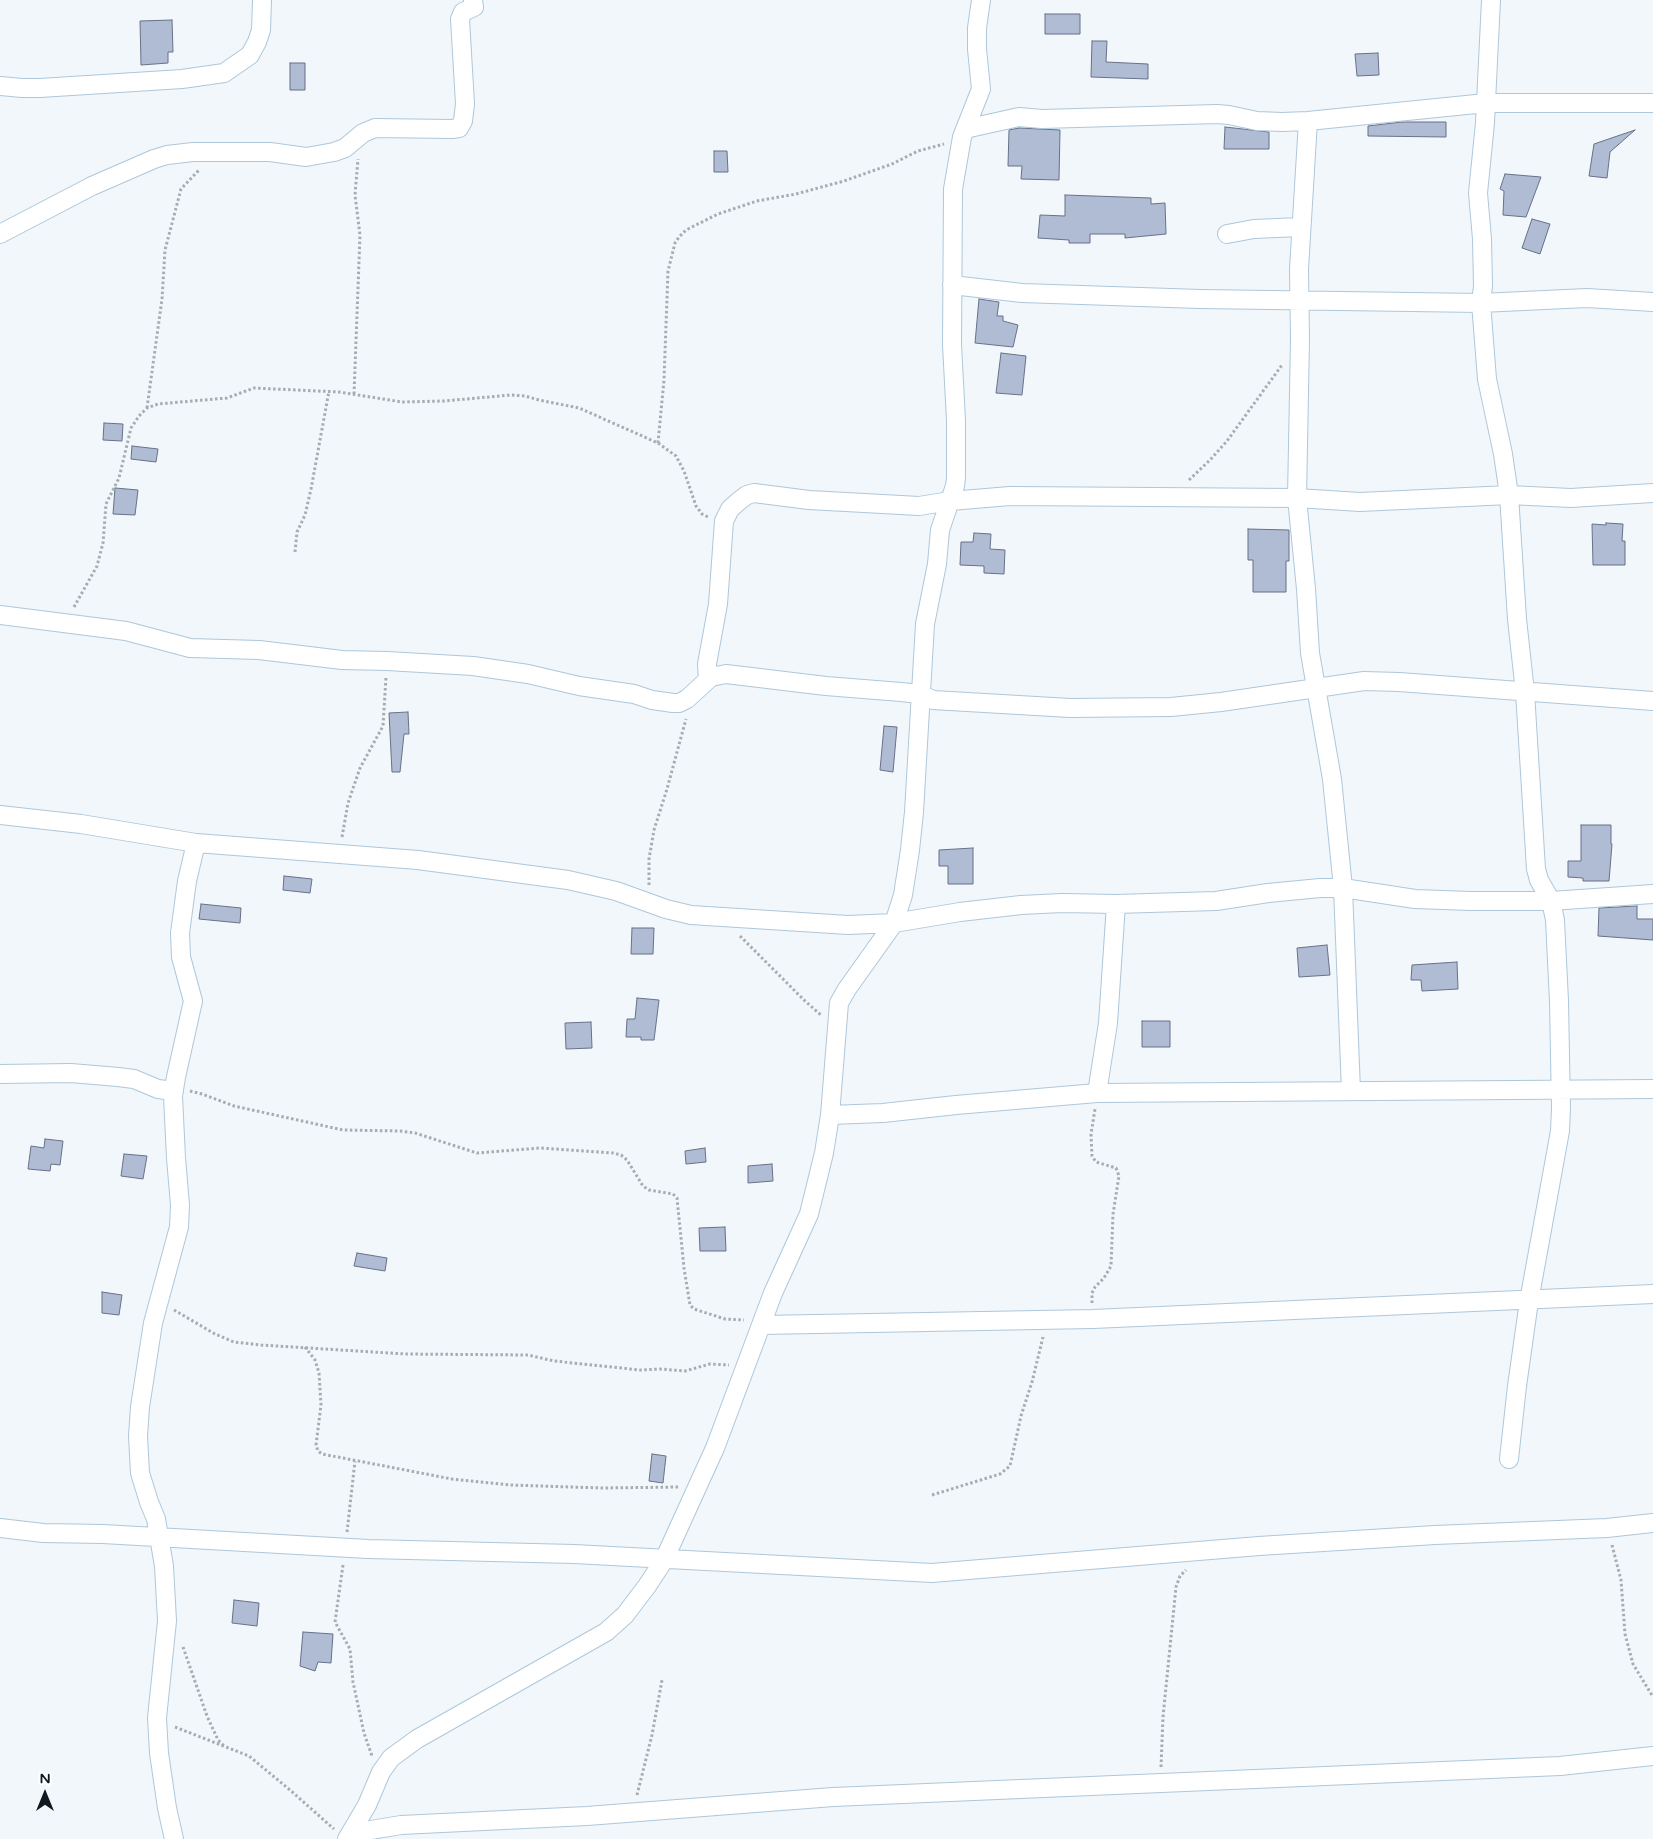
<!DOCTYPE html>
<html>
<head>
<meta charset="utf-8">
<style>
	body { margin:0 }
	#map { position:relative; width:1653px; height:1839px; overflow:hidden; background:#f1f7fb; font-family:"Varela Round",sans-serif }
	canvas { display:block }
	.north { position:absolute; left:20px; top:1769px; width:50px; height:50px; -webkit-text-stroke:4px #fff; paint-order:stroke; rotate:0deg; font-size:14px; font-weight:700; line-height:20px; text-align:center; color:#101920 }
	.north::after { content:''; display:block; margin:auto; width:18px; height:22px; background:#101920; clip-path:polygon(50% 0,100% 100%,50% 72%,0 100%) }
</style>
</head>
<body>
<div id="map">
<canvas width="1653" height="1839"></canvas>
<div class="north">N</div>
</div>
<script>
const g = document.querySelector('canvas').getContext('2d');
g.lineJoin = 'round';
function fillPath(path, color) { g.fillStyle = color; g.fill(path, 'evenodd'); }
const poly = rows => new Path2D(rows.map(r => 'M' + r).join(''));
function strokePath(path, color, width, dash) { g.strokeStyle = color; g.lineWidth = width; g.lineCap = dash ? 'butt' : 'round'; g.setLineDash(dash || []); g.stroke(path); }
const building = poly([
	[1045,14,1080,14,1080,34,1045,34,1045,14],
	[172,20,173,52,168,52,168,63,141,65,140,21,172,20],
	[1092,41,1107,41,1106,62,1148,64,1148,79,1091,77,1092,41],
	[1378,53,1379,75,1357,76,1355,54,1378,53],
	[290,63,305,63,305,90,290,90,290,63],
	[1402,122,1446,122,1446,137,1368,136,1368,126,1402,122],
	[1225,127,1269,132,1269,149,1224,149,1225,127],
	[1019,128,1060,130,1059,180,1021,179,1022,166,1008,166,1009,130,1019,128],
	[1635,130,1610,152,1607,178,1589,176,1594,144,1635,130],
	[714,151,727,151,728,172,714,172,714,151],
	[1505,174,1541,177,1526,217,1503,215,1504,191,1500,189,1505,174],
	[1065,195,1151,198,1151,204,1165,203,1166,234,1125,238,1125,234,1090,234,1090,243,1069,243,1069,240,1038,238,1040,215,1065,216,1065,195],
	[1532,219,1550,224,1540,254,1522,248,1532,219],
	[979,299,999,302,997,316,1003,316,1003,321,1018,325,1013,347,975,343,979,299],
	[1001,353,1026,356,1022,395,996,393,1001,353],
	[104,423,123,424,122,441,103,440,104,423],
	[132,446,158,449,156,462,131,459,132,446],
	[115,488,138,490,135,515,113,514,115,488],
	[1606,523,1623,524,1622,541,1625,541,1625,565,1593,565,1592,524,1606,525,1606,523],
	[1248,529,1289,530,1289,561,1286,561,1286,592,1253,592,1253,560,1248,560,1248,529],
	[974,533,991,534,990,549,1005,550,1004,574,984,573,984,566,960,565,961,542,973,542,974,533],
	[408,712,409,734,404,734,400,772,392,772,389,713,408,712],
	[884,726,897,727,893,772,880,770,884,726],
	[1581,825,1611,825,1611,844,1612,844,1609,881,1583,881,1583,878,1568,877,1568,861,1581,861,1581,825],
	[973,848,973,884,948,884,948,866,939,866,939,850,973,848],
	[284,876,312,879,310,893,283,890,284,876],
	[201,904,241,908,240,923,199,919,201,904],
	[1637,906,1637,919,1653,919,1653,940,1598,936,1599,908,1637,906],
	[632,928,654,928,653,954,631,954,632,928],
	[1327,945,1330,975,1299,977,1297,948,1327,945],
	[1457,962,1458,989,1422,991,1421,980,1411,980,1412,965,1457,962],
	[637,998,659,1000,654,1040,641,1040,641,1037,626,1037,627,1019,635,1019,637,998],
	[1142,1021,1170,1021,1170,1047,1142,1047,1142,1021],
	[591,1022,592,1048,566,1049,565,1023,591,1022],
	[45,1139,63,1141,60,1165,51,1164,50,1171,28,1169,31,1146,44,1148,45,1139],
	[705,1148,706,1162,686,1164,685,1151,705,1148],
	[124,1154,147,1156,143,1179,121,1176,124,1154],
	[772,1164,773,1181,748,1183,748,1166,772,1164],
	[725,1227,726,1251,700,1251,699,1228,725,1227],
	[357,1253,387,1258,385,1271,354,1266,357,1253],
	[102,1292,122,1295,119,1315,102,1313,102,1292],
	[652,1454,666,1456,663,1483,649,1481,652,1454],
	[234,1600,259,1603,257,1626,232,1623,234,1600],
	[303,1632,333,1634,331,1663,318,1662,315,1671,300,1666,303,1632]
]);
fillPath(building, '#b0bbd4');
strokePath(building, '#677188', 1);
const street = poly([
	[1491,0,1485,123,1478,193,1482,239,1483,286,1481,303,1487,379,1503,454,1509,495,1517,619,1525,692,1536,869,1539,880,1551,901,1555,920,1559,1001,1561,1108,1560,1131,1529,1301,1517,1386,1509,1459],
	[0,86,22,88,40,88,182,79,224,73,250,55,257,42,261,30,262,0],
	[1308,121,1299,269,1300,339,1297,498,1306,589,1310,653,1332,779,1343,888,1351,1091],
	[965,129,1019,117,1042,119,1217,114,1229,115,1257,121,1282,122,1308,121,1486,103,1653,103],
	[0,234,92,186,154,159,167,155,193,152,270,152,306,157,334,152,345,148,363,133,375,128,452,129,459,128,463,121,465,104,460,19,463,12,474,7,473,0],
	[1227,234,1254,229,1300,227],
	[952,285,1022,293,1200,299,1481,303,1587,298,1653,302],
	[0,615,126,631,190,648,259,650,342,660,387,661,473,666,528,674,579,686,634,694,652,700,673,703,679,703,687,699,711,677,726,674,826,686,901,692,920,694,933,700,1070,708,1171,707,1221,702,1364,681,1399,682,1653,701],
	[708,680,707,664,718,604,724,521,730,509,739,501,747,495,754,493,809,500,919,506,950,501,1010,496,1297,498,1360,502,1509,495,1571,498,1653,493],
	[0,815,81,824,196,843,418,860,568,880,616,891,666,909,691,915,848,925,894,923,960,912,1021,905,1062,903,1116,904,1216,901,1268,893,1320,888,1343,888,1415,899,1471,901,1551,901,1653,894],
	[0,1074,71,1073,118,1077,134,1079,158,1089,174,1091],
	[1097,1093,1108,1023,1116,904],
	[830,1115,883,1113,956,1105,1097,1093,1653,1089],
	[761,1325,1093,1319,1653,1294],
	[0,1528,43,1533,103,1534,368,1549,574,1554,932,1573,1259,1546,1435,1535,1607,1528,1653,1523],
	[174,1839,167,1808,159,1753,157,1718,167,1621,164,1566,156,1519,149,1502,140,1473,138,1436,140,1407,153,1323,179,1227,180,1205,176,1158,173,1096,176,1077,193,1001,181,957,180,933,187,881,196,843],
	[347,1839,367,1805,381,1772,391,1758,417,1739,606,1632,625,1615,647,1586,664,1560,715,1448,773,1293,809,1214,824,1153,830,1115,839,1003,847,989,894,923,903,895,910,850,914,812,925,624,937,564,940,530,955,486,956,478,956,420,952,345,953,189,962,137,981,89,977,49,977,28,981,0],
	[355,1839,365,1831,401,1825,587,1816,833,1797,1560,1766,1653,1756]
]);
strokePath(street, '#aec7da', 20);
strokePath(poly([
	[354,394,360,235,355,195,358,159],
	[147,408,162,299,165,250,181,189,199,170],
	[658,443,664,380,668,271,675,243,679,237,686,230,718,214,757,201,796,194,844,181,892,164,918,151,944,144],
	[1189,480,1210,460,1227,441,1282,365],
	[295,552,297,532,305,515,311,489,329,391],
	[74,607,97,566,103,543,106,504,119,478,131,428,139,416,147,408,158,404,227,398,254,388,339,392,402,402,444,401,511,395,525,396,539,400,579,408,658,443,676,456,684,471,696,506,702,514,708,517],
	[342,837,348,803,360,768,383,726,386,677],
	[649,885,649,859,654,830,667,789,686,719],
	[740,936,805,1001,821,1015],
	[190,1091,202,1094,234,1106,343,1130,400,1131,415,1133,477,1153,540,1148,613,1153,621,1155,627,1160,643,1186,649,1190,673,1194,677,1198,684,1268,690,1305,694,1309,725,1319,744,1320],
	[1092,1303,1092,1293,1095,1287,1104,1278,1111,1266,1113,1214,1119,1176,1116,1168,1096,1162,1092,1156,1091,1134,1095,1109],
	[174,1310,215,1334,234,1342,261,1345,405,1354,528,1355,554,1361,640,1370,660,1369,685,1371,710,1364,729,1365],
	[305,1347,315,1360,319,1373,321,1405,316,1445,318,1451,322,1454,452,1479,511,1485,602,1488,680,1487],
	[932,1495,1000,1474,1010,1466,1021,1416,1032,1382,1043,1337],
	[347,1532,355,1461],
	[1612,1545,1621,1580,1625,1634,1633,1664,1653,1697],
	[343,1565,335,1622,350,1649,353,1682,364,1733,372,1756],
	[183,1647,207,1716,218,1740,225,1747],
	[175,1727,249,1756,290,1790,334,1829],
	[1161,1767,1163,1717,1176,1587,1180,1576,1186,1570],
	[637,1795,652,1735,662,1680]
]), '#a6adb2', 3, [2.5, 2.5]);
strokePath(street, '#fff', 18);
</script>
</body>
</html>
